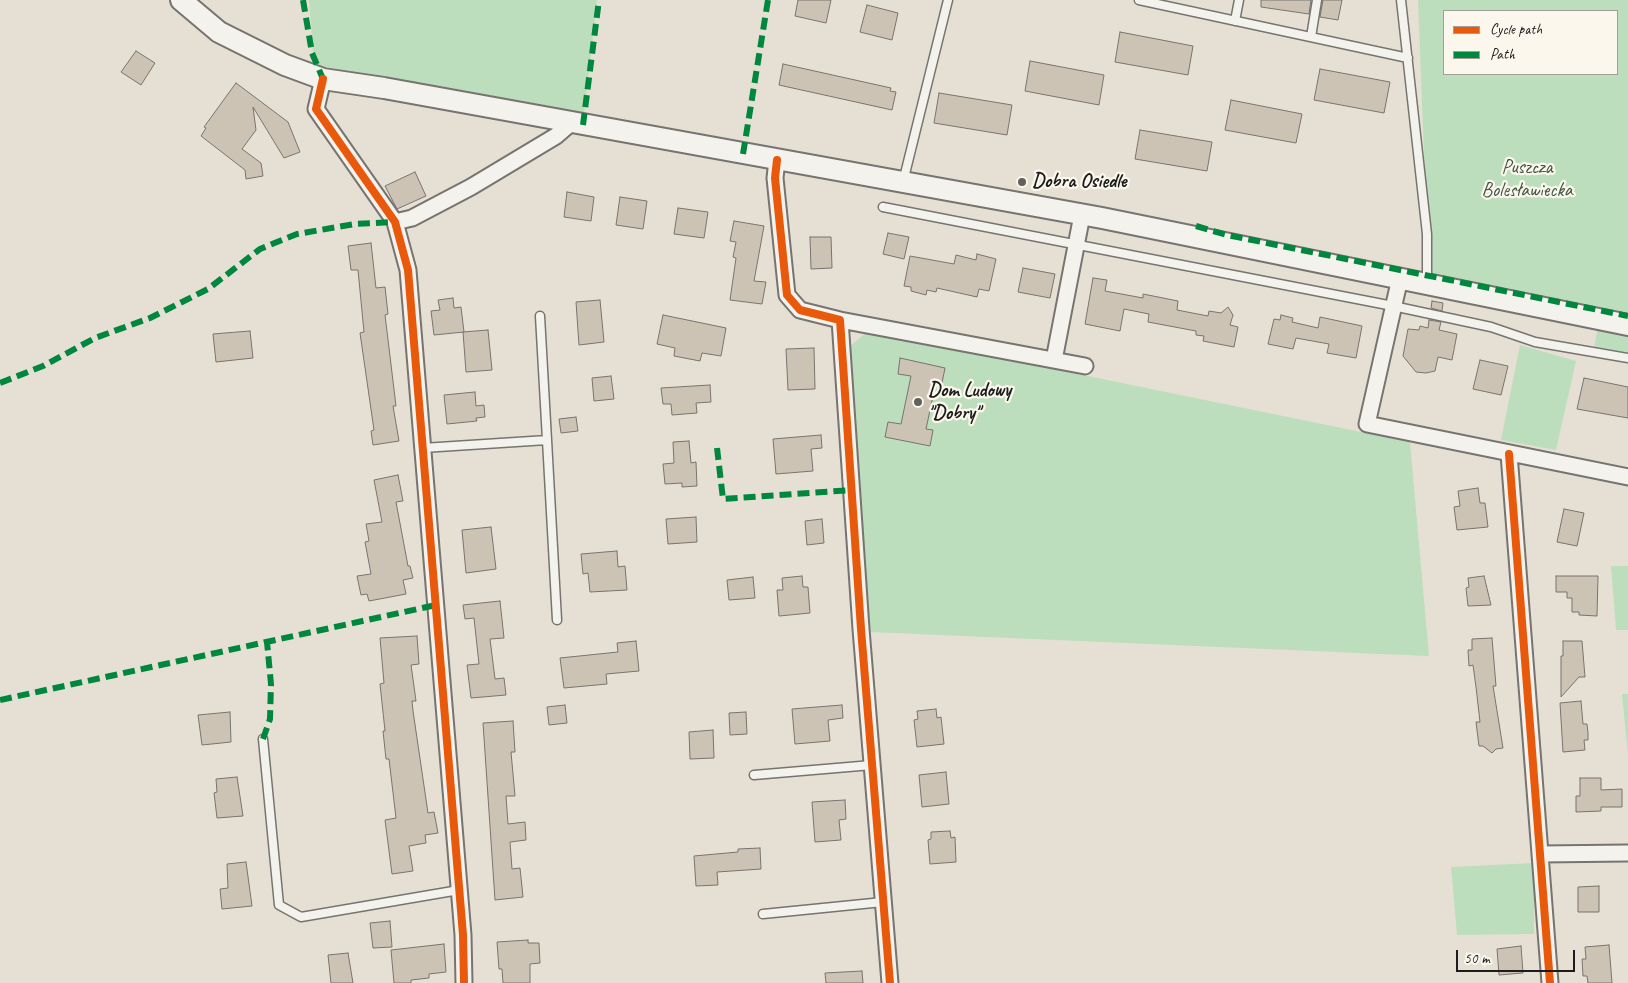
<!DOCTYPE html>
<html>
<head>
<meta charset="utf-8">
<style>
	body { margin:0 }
	#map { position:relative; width:1628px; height:983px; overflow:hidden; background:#e6e0d4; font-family:Caveat,sans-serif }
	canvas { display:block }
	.legend { position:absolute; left:1443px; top:10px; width:175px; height:65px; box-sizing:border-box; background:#fbf7ec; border:1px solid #a29f99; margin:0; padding:6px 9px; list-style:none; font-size:15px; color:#1c1c1c }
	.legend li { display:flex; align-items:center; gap:10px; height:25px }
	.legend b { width:25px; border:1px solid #a29f99 }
	.scale { position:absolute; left:1456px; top:950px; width:119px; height:22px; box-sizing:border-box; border:2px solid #1c1c1c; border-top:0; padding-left:6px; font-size:15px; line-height:18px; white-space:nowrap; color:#1c1c1c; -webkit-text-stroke:4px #fbf7ec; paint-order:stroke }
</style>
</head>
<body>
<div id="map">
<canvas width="1628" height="983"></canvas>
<ul class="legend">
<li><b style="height:6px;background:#e8590c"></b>Cycle path</li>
<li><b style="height:6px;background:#00873e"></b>Path</li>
</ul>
<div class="scale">50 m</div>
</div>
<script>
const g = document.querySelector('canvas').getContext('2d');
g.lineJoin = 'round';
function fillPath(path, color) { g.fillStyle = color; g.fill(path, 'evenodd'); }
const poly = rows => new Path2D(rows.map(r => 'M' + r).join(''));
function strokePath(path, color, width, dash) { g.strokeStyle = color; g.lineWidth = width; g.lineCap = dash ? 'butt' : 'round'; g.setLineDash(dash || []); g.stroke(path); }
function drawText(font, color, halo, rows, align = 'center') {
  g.font = font + ' Caveat,sans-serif'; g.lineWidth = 4.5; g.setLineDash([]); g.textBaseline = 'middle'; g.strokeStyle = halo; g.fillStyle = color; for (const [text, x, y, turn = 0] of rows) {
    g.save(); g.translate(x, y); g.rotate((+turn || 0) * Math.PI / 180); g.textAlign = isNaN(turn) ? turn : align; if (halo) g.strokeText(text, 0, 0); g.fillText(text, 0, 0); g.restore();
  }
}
fillPath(poly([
	[309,0,597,0,584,115,314,65],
	[1418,0,1628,0,1628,356,1594,349,1599,320,1429,285],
	[1444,11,1617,11,1617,74,1444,74],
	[868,331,1410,442,1429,656,869,632,848,348],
	[1520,345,1576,361,1556,450,1501,440],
	[1611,566,1628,566,1628,630,1616,630],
	[1622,694,1628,694,1628,755],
	[1534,863,1534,934,1457,935,1451,867]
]), '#bcdebc');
const building = poly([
	[798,0,831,0,826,23,795,16,798,0],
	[1261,0,1311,0,1309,14,1261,7,1261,0],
	[1323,0,1342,0,1338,20,1320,17,1323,0],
	[867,5,898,13,892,40,860,32,867,5],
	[1120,32,1193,46,1188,75,1115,62,1120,32],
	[136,51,155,63,141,85,121,72,136,51],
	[1030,61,1104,75,1099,105,1025,91,1030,61],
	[783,64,891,88,890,91,896,92,892,110,779,85,783,64],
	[1320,69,1390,82,1384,113,1314,100,1320,69],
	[236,83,288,122,300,152,284,158,253,107,256,130,242,149,261,163,263,176,246,179,245,170,201,136,206,128,204,127,236,83],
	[939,93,1012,105,1007,135,934,123,939,93],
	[1231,100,1302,114,1296,143,1225,130,1231,100],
	[1140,130,1212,142,1207,171,1135,159,1140,130],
	[415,172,426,196,397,209,385,186,415,172],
	[567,192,594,197,591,221,564,217,567,192],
	[620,197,647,201,643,229,616,225,620,197],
	[678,208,708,212,704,238,674,234,678,208],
	[734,221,764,226,754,281,766,282,762,304,730,300,736,258,733,257,736,242,730,241,734,221],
	[888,233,909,237,904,259,883,254,888,233],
	[810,237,831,237,832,268,811,269,810,237],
	[371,243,376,288,385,287,388,314,385,315,396,406,393,406,399,441,373,445,371,431,374,430,360,333,364,332,358,270,351,270,348,246,371,243],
	[977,254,996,259,989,291,979,289,977,297,937,288,936,292,927,290,926,295,911,291,911,287,904,286,910,256,954,264,956,255,976,260,977,254],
	[1023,268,1055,274,1050,298,1018,292,1023,268],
	[1093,278,1107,280,1105,291,1143,298,1143,294,1178,301,1177,310,1208,316,1209,311,1221,313,1228,307,1233,315,1230,325,1238,327,1234,347,1203,341,1204,336,1196,335,1196,331,1148,322,1149,314,1124,309,1120,331,1085,324,1093,278],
	[453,298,454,308,461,307,464,332,434,335,431,311,440,310,438,300,453,298],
	[600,300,604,342,579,345,576,302,600,300],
	[1432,301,1443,303,1442,311,1431,308,1432,301],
	[663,315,726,328,721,356,702,353,700,361,674,356,675,348,657,344,663,315],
	[1281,315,1293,318,1292,322,1318,328,1320,317,1362,326,1356,358,1327,353,1329,344,1296,338,1293,349,1268,344,1274,319,1280,320,1281,315],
	[1429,320,1441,322,1439,330,1457,334,1452,360,1438,357,1435,371,1426,373,1416,372,1403,356,1408,329,1419,330,1420,326,1428,328,1429,320],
	[488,330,492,370,466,372,463,332,488,330],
	[250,331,253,358,216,362,213,334,250,331],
	[814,348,815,389,788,390,786,349,814,348],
	[900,358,945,368,942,383,936,382,926,429,933,430,930,446,885,437,888,422,901,424,911,376,898,374,900,358],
	[1480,360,1508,366,1501,395,1473,389,1480,360],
	[611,376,614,399,594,401,592,378,611,376],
	[1584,378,1628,387,1628,418,1577,409,1584,378],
	[710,385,711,402,696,403,697,413,672,415,671,404,663,404,661,388,710,385],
	[475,392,476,406,484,405,485,417,476,418,477,421,447,424,444,395,475,392],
	[576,417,578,431,561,433,559,419,576,417],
	[821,435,822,448,811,449,813,471,776,474,773,439,821,435],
	[689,441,691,463,696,462,697,486,682,487,682,483,665,484,663,464,674,463,673,442,689,441],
	[398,475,403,501,396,502,408,566,410,566,413,578,403,580,406,594,369,601,367,594,361,595,357,576,371,574,365,542,369,541,366,524,382,522,374,480,398,475],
	[1478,488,1480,503,1485,503,1488,527,1457,530,1454,507,1460,506,1458,491,1478,488],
	[1564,509,1584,513,1577,546,1557,542,1564,509],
	[696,517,697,542,668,544,666,519,696,517],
	[822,519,824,543,807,545,805,521,822,519],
	[491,527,496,569,466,573,462,530,491,527],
	[617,551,618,567,625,566,627,590,590,592,588,573,583,574,581,554,617,551],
	[802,576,803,587,808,587,810,613,779,616,777,590,783,590,782,578,802,576],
	[1484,576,1491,605,1468,606,1466,588,1469,587,1468,578,1484,576],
	[1556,576,1598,576,1597,616,1579,615,1579,612,1572,612,1572,598,1567,598,1567,592,1556,592,1556,576],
	[753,577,755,598,729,600,727,580,753,577],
	[500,601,504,638,490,639,495,679,504,678,506,695,471,698,467,665,479,664,474,618,465,619,463,605,500,601],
	[417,636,419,664,411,665,416,701,412,701,413,711,428,813,434,812,438,833,425,835,426,843,409,846,413,871,392,874,385,820,396,818,389,759,386,759,383,731,385,731,380,684,384,683,380,638,417,636],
	[1492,638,1496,686,1493,686,1503,748,1496,749,1492,753,1483,746,1479,746,1476,722,1480,722,1476,687,1473,665,1469,666,1468,650,1472,650,1472,639,1492,638],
	[636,641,639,671,606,674,607,684,564,688,560,658,618,652,617,643,636,641],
	[1563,641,1582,641,1585,677,1579,677,1561,697,1561,656,1563,656,1563,641],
	[1581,701,1583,724,1587,724,1588,733,1588,740,1584,740,1585,750,1563,752,1560,703,1581,701],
	[565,705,567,723,549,725,547,707,565,705],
	[842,705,843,718,828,720,830,741,795,744,792,709,842,705],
	[936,709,937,718,941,717,944,744,917,747,914,720,918,719,917,711,936,709],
	[230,712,231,742,202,745,198,715,230,712],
	[746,712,747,734,730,735,729,713,746,712],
	[513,721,515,752,511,752,515,796,506,796,508,824,525,822,526,840,510,842,512,869,520,868,523,897,495,900,483,723,513,721],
	[713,730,714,758,690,759,689,732,713,730],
	[946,772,949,804,922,807,919,775,946,772],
	[237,777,243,816,217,818,214,793,217,792,216,779,237,777],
	[1580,778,1601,778,1601,790,1622,789,1622,807,1601,807,1601,811,1576,812,1576,796,1580,796,1580,778],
	[845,800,846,819,839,820,841,840,815,842,812,802,845,800],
	[950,831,951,838,955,837,956,862,930,864,928,840,931,839,931,832,950,831],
	[760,848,761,869,717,872,718,885,696,886,694,856,738,852,738,849,760,848],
	[246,862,252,906,222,909,220,889,228,888,227,864,246,862],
	[1599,886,1599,912,1578,912,1578,887,1599,886],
	[390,921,392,947,373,948,370,923,390,921],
	[528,940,528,943,539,943,540,963,530,964,530,983,503,983,502,969,499,969,497,942,528,940],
	[444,944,446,972,429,974,429,978,411,980,411,983,394,983,391,950,444,944],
	[1609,945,1612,983,1588,983,1587,976,1583,976,1582,959,1586,959,1585,947,1609,945],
	[1521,946,1523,973,1499,975,1497,949,1521,946],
	[348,953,353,983,331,983,328,955,348,953],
	[862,971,863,983,826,983,825,973,862,971]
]);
fillPath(building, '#ccc3b5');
strokePath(building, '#77746f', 1);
const lane = poly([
	[1139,0,1408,58],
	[1401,0,1427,234,1427,283],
	[1235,21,1239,0],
	[1311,37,1317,0],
	[903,182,948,0],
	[883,207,1393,306,1491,327,1535,342,1628,358],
	[540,316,547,440],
	[423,448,547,440,557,620],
	[263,739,279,905,301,917,459,890],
	[754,775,872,765],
	[763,914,883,902]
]);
const street = poly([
	[323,79,316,109,395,222,408,270,463,935,464,983],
	[777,160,775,178,787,295,800,310,840,320,861,629,890,983],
	[395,222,412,218,471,187,556,136,571,123],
	[1400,278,1367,424,1628,477],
	[840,320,1085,366],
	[1054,360,1082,215],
	[1509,454,1550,983],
	[1541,854,1628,853]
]);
const secondary = poly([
	[181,0,219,32,285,65,323,79,384,88,1102,218,1628,325]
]);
strokePath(lane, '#77746f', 11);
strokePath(street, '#77746f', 19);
strokePath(secondary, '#77746f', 24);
strokePath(lane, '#f4f2ed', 8);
strokePath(street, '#f4f2ed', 15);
strokePath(secondary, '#f4f2ed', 20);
strokePath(poly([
	[303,0,312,53,323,79],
	[583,125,599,0],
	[743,154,768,0],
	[1196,226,1227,235,1628,316],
	[0,383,43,366,95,338,150,318,208,289,260,249,297,234,355,224,395,222],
	[717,448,723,499,851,490],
	[0,700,436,605],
	[263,739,270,719,271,684,267,642]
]), '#00873e', 6, [12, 6]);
strokePath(poly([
	[323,79,316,109,395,222,408,270,463,935,464,983],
	[777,160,775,178,787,295,800,310,840,320,861,629,890,983],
	[1509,454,1550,983]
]), '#e8590c', 8);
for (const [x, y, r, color] of [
	[1022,182,5,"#63615c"],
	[918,402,5,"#63615c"]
]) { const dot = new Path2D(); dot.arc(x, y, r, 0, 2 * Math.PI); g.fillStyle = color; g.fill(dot); strokePath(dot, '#fbf7ec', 2); }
drawText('20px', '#425646', '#fbf7ec', [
	["Puszcza",1527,168],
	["Bolesławiecka",1527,191]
]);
drawText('bold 20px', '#1c1c1c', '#fbf7ec', [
	["Dobra Osiedle",1032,182],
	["Dom Ludowy",928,391],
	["\"Dobry\"",928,414]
], 'left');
</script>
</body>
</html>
